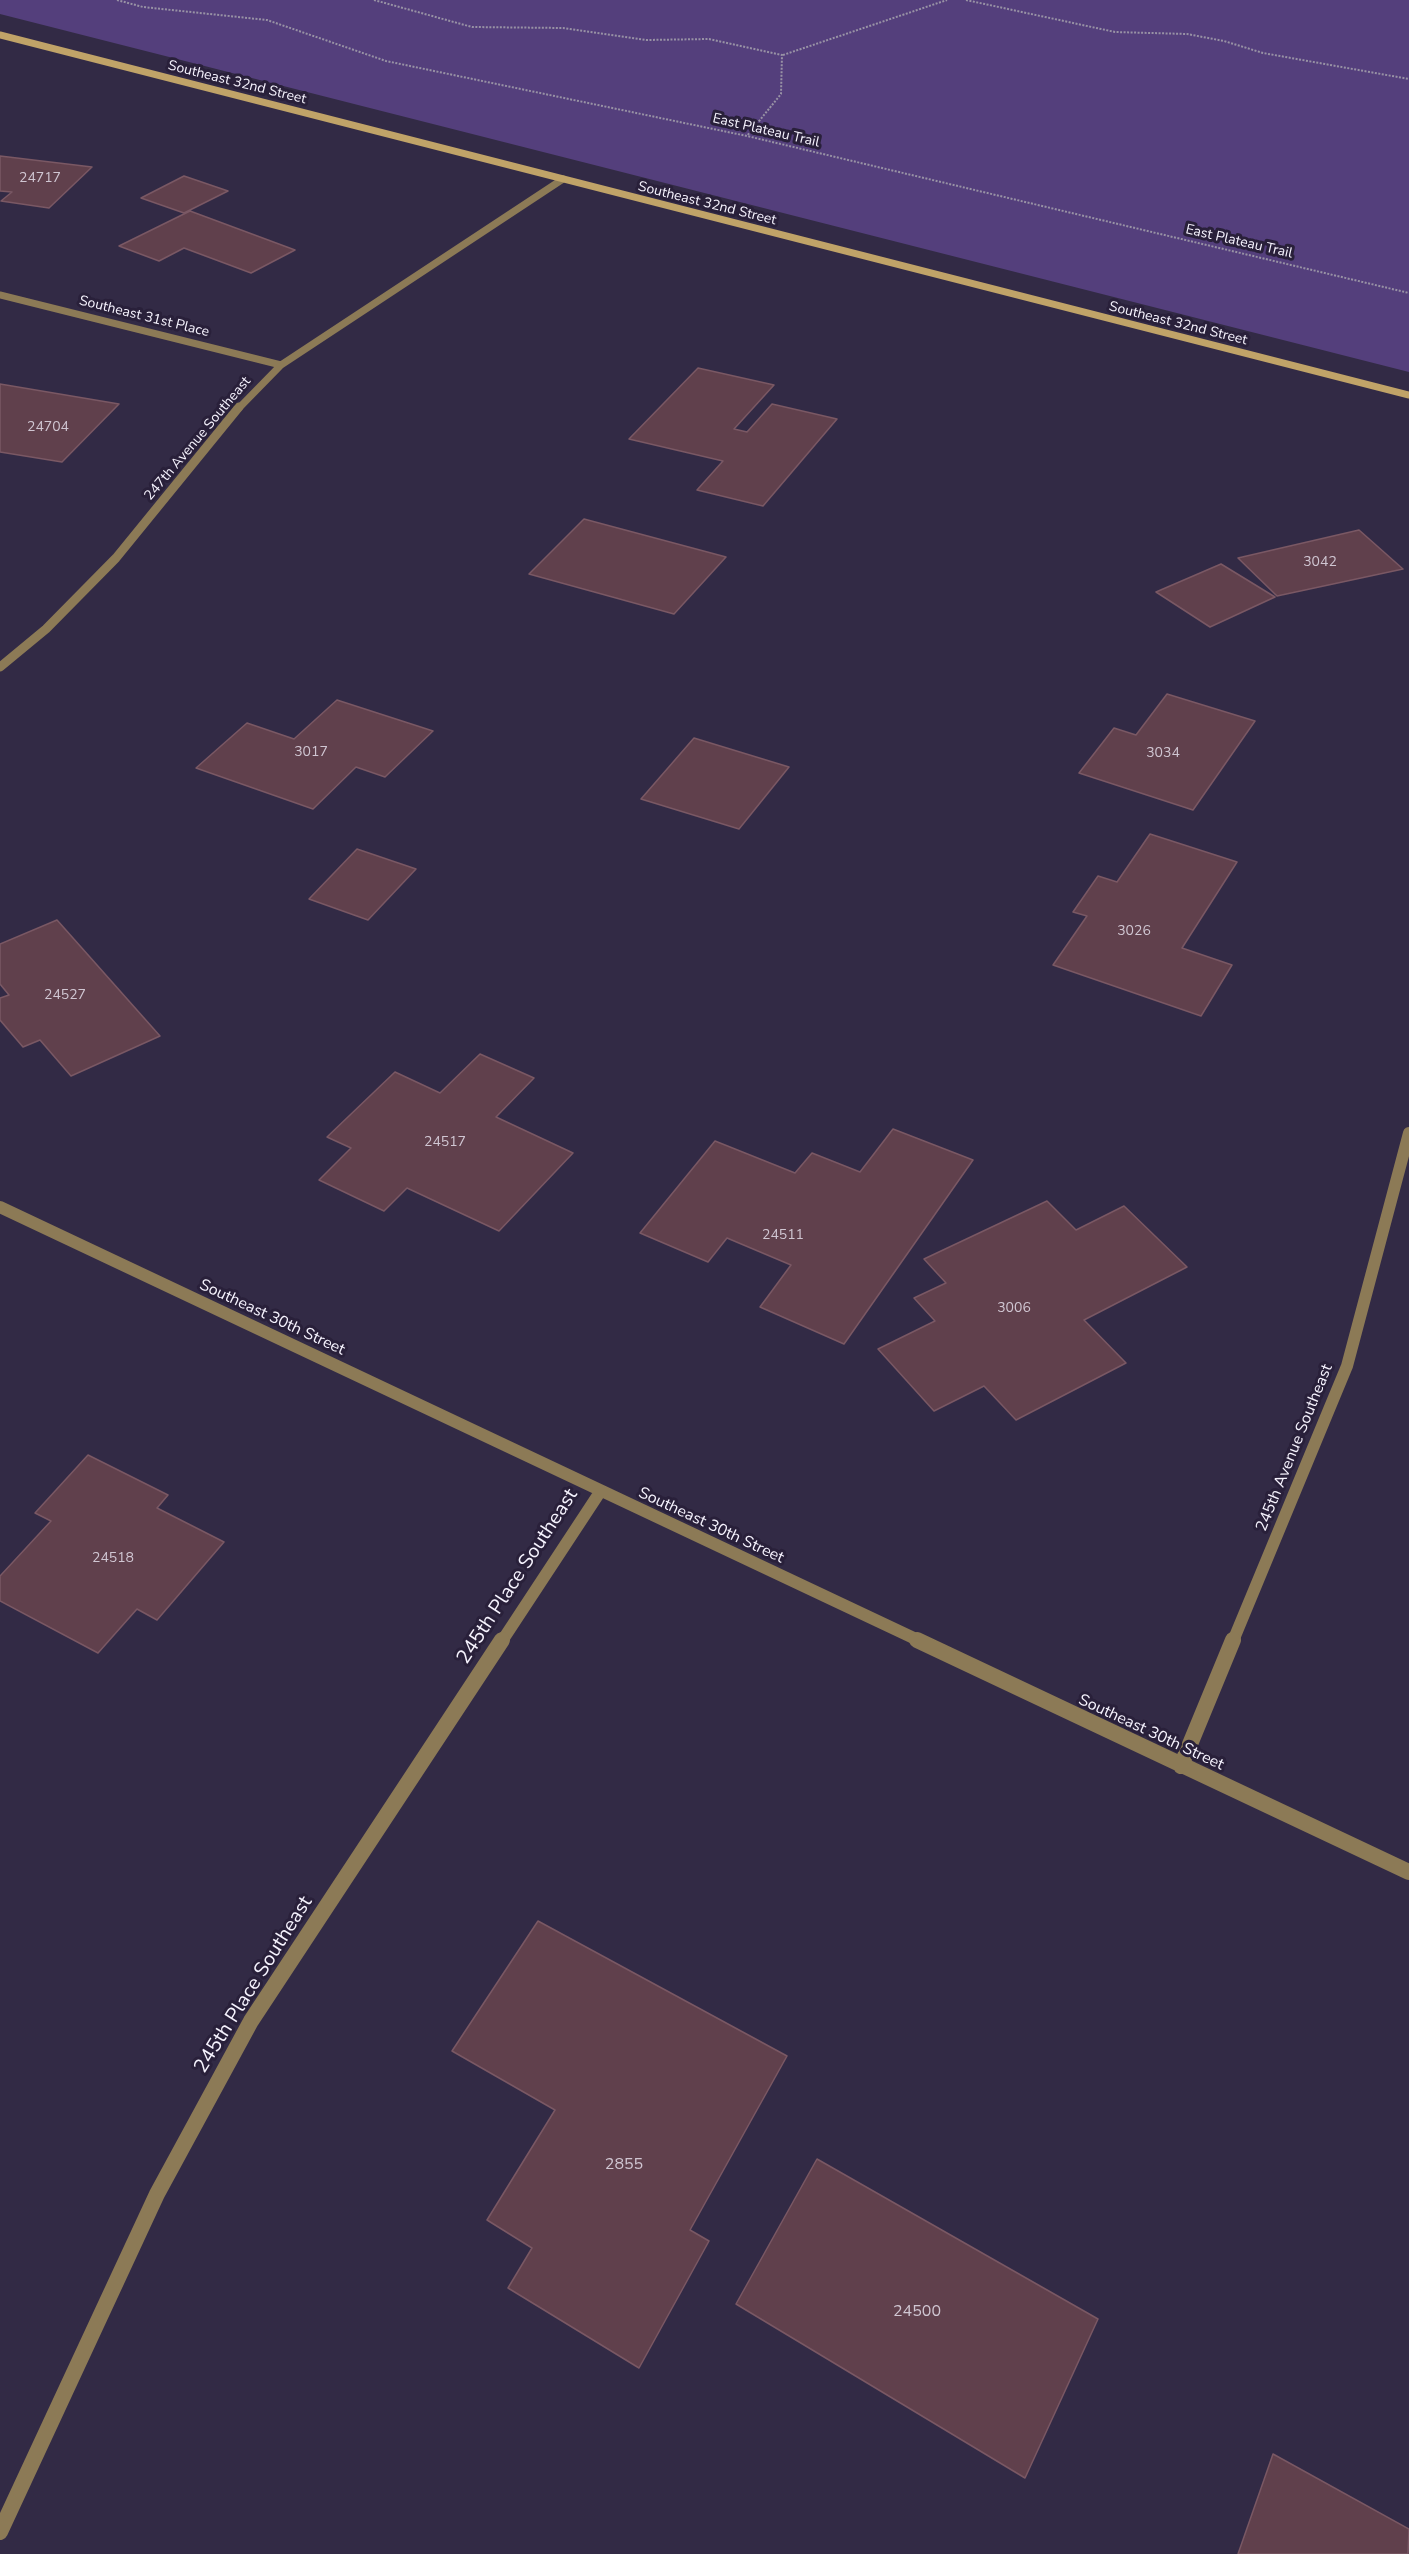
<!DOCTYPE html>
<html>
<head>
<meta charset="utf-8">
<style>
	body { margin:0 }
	canvas { display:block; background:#322a45 }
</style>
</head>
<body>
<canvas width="1409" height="2554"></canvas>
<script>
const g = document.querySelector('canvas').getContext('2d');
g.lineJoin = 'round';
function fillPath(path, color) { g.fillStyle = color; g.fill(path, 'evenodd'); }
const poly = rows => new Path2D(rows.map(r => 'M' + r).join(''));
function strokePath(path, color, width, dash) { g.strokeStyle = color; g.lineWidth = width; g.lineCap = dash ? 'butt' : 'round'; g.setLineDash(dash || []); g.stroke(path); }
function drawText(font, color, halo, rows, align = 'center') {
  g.font = font + ' "Nunito Sans",sans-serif'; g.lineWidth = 6; g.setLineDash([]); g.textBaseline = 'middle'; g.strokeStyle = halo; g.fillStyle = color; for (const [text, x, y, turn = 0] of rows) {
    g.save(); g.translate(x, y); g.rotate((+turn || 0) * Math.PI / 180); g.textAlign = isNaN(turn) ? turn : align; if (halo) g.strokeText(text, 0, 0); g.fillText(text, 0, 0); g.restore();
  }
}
fillPath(poly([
	[0,0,1409,0,1409,372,0,14]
]), '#543f7c');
const building = poly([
	[0,156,92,167,49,208,1,201,12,192,0,191,0,156],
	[184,176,228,191,184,213,141,198,184,176],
	[190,211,295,250,251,273,184,248,159,261,119,246,190,211],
	[698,368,774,385,734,429,747,432,772,404,837,419,763,506,697,490,723,461,629,439,698,368],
	[0,384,119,404,62,462,0,452,0,384],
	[584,519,726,557,674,614,529,574,584,519],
	[1359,530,1403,569,1277,596,1238,558,1359,530],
	[1221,564,1275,597,1210,627,1156,592,1221,564],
	[1167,694,1255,721,1193,810,1079,773,1114,728,1136,735,1167,694],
	[337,700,433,731,385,777,356,767,313,809,196,768,247,723,294,739,337,700],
	[694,738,789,767,739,829,641,799,694,738],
	[1150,834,1237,862,1182,948,1232,965,1201,1016,1053,965,1087,916,1073,912,1098,876,1117,882,1150,834],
	[357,849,416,869,368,920,309,899,357,849],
	[57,920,160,1036,71,1076,40,1040,23,1047,0,1020,0,998,9,995,0,984,0,944,57,920],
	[480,1054,534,1078,496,1117,573,1153,499,1231,407,1188,384,1211,319,1180,351,1148,327,1137,395,1072,440,1093,480,1054],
	[893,1129,973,1160,844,1344,760,1307,791,1265,727,1238,708,1262,640,1233,715,1141,795,1173,812,1153,860,1172,893,1129],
	[1047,1201,1076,1230,1124,1206,1187,1267,1084,1320,1126,1363,1016,1420,984,1386,934,1411,878,1349,935,1321,914,1298,946,1283,924,1259,1047,1201],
	[88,1455,168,1495,157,1508,224,1542,157,1620,137,1609,98,1653,0,1601,0,1576,51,1521,35,1513,88,1455],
	[538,1921,787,2056,690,2230,709,2241,639,2368,508,2288,532,2248,487,2220,555,2110,452,2051,538,1921],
	[817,2159,1098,2319,1025,2478,736,2304,817,2159],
	[1273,2454,1409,2529,1408,2554,1238,2554,1273,2454]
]);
fillPath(building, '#60404c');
strokePath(building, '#7a5864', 1.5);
strokePath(poly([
	[117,0,143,7,267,20,386,61,747,136,1409,293],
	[374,0,472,27,563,28,646,40,709,39,782,55,781,94,747,136],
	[966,0,1115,32,1187,34,1224,41,1263,53,1409,79],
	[783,55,947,0]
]), '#9892a5', 2, [2, 1.5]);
strokePath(poly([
	[0,295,281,365],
	[238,409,281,365,563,179]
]), '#8c7a56', 7);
strokePath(poly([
	[0,667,46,629,116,558,239,407]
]), '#8c7a56', 9);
strokePath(poly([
	[0,1207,920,1641],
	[502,1641,600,1492],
	[1233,1641,1347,1366,1409,1133]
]), '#8c7a56', 12);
strokePath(poly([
	[917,1640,1409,1872],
	[1181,1766,1233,1640],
	[0,2532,157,2194,251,2021,502,1640]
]), '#8c7a56', 16);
strokePath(poly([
	[0,35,1409,395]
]), '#c0a368', 7);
drawText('14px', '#f6f3fe', '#29203a', [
	["Southeast 32nd Street",237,83,14],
	["East Plateau Trail",766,131,13],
	["Southeast 32nd Street",707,204,14],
	["East Plateau Trail",1239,242,13],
	["Southeast 31st Place",144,317,14],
	["Southeast 32nd Street",1178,324,14],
	["247th Avenue Southeast",198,439,-50]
]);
drawText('14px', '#d0c6d2', null, [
	["24717",40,179],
	["24704",48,428],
	["3042",1320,563],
	["3017",311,753],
	["3034",1163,754],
	["3026",1134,932],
	["24527",65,996],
	["24517",445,1143],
	["24511",783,1236],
	["3006",1014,1309],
	["24518",113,1559]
]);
drawText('16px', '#f6f3fe', '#29203a', [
	["Southeast 30th Street",272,1318,25],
	["245th Avenue Southeast",1295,1448,-68],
	["Southeast 30th Street",711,1526,25],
	["Southeast 30th Street",1151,1733,25]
]);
drawText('16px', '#d0c6d2', null, [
	["2855",624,2165],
	["24500",917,2312]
]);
drawText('20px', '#f6f3fe', '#29203a', [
	["245th Place Southeast",518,1577,-57],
	["245th Place Southeast",254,1985,-58]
]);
</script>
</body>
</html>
